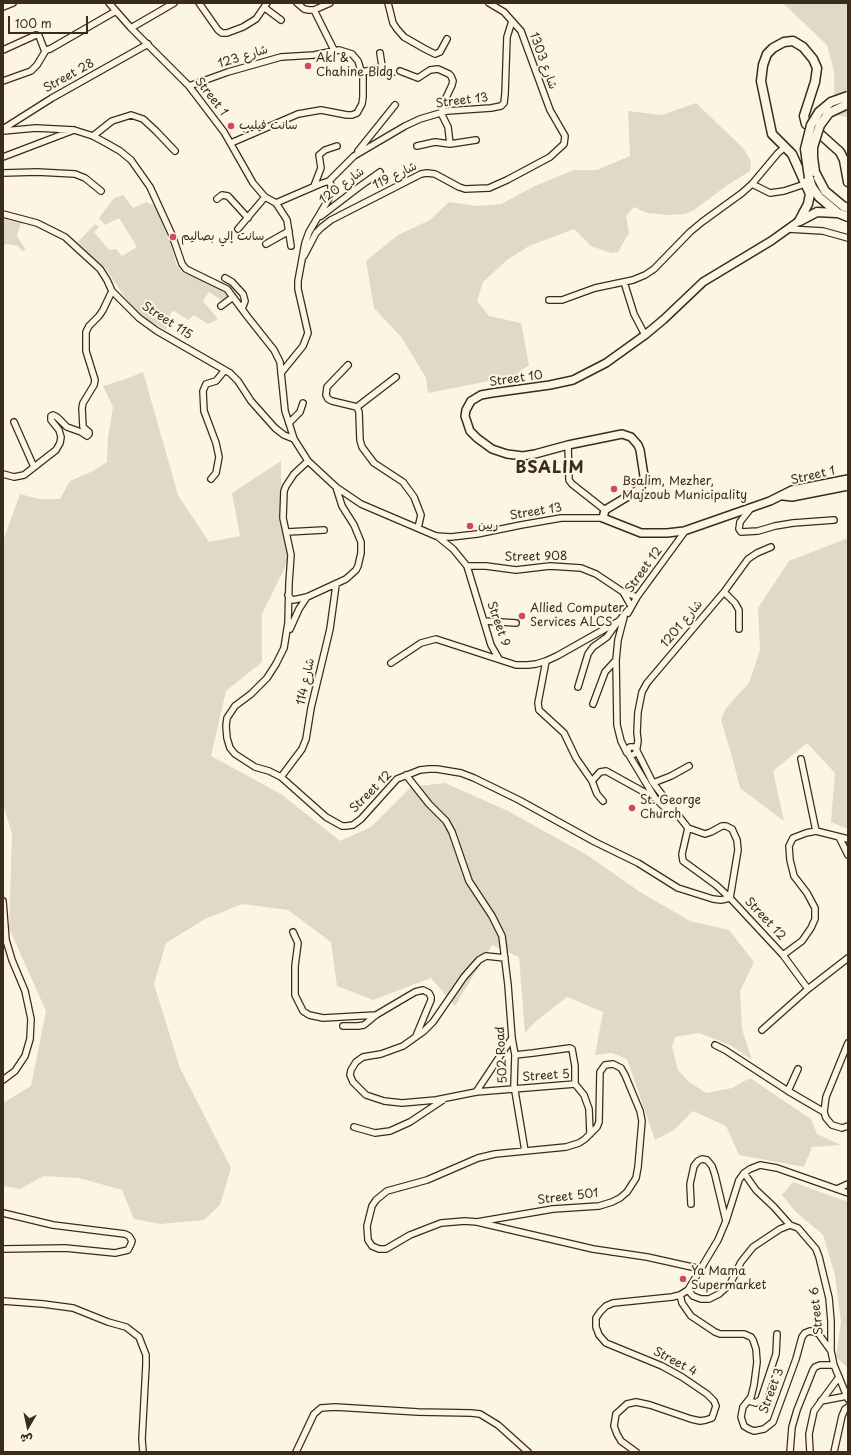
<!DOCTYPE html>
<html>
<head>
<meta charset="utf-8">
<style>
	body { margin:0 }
	#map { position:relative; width:851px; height:1455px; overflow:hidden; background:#fcf5e5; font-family:"Playpen Sans","Playpen Sans Arabic",sans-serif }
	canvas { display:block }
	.frame { position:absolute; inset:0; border:4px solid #3b2a1e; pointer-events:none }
	.north { position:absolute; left:8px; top:1407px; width:40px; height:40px; -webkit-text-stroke:3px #fcf5e5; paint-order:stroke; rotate:189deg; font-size:11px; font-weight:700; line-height:16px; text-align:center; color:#3b2a1e }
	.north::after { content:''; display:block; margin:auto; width:14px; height:18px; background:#3b2a1e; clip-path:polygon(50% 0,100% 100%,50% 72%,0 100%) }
	.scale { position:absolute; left:8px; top:16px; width:80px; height:18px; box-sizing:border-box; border:2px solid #3b2a1e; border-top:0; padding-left:5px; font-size:12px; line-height:14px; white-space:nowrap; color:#3b2a1e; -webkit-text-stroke:3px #fcf5e5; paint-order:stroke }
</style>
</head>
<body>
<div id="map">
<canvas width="851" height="1455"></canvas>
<div class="frame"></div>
<div class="north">ش</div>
<div class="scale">100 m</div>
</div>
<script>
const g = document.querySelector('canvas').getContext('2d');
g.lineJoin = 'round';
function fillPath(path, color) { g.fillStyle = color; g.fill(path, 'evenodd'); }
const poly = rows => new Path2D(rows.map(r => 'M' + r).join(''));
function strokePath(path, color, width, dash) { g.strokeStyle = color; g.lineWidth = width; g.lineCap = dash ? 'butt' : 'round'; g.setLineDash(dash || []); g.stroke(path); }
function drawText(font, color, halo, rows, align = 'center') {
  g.font = font + ' "Playpen Sans","Playpen Sans Arabic",sans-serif'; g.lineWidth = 4; g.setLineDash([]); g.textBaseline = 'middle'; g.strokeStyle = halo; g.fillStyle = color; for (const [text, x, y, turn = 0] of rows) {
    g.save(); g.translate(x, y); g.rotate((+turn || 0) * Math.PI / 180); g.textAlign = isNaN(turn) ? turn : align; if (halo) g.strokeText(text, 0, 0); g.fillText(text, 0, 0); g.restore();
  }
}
fillPath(poly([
	[782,3,848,3,848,117,835,115,834,71,827,45,786,6],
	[696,103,743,148,751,161,750,171,726,186,694,210,685,214,668,215,647,213,634,207,626,216,629,233,618,252,611,253,591,246,574,229,529,246,507,260,483,282,477,301,489,316,521,323,529,365,514,376,428,393,426,378,402,338,374,308,366,261,398,235,430,220,449,202,477,206,501,204,535,186,574,170,597,170,630,156,628,111,662,115],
	[123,195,133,208,146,202,154,205,171,245,176,264,183,273,216,285,229,298,224,302,209,292,203,301,218,319,208,324,194,315,188,320,174,311,171,312,166,330,141,316,124,296,106,269,77,243,95,224,99,227,94,232,109,250,116,249,122,256,137,247,119,218,105,225,99,218,114,198],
	[3,216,26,220,24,223,20,225,17,236,26,250,22,251,18,246,6,244,3,247],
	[143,372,178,495,209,542,240,536,232,493,281,461,281,516,290,557,262,614,262,662,226,691,211,756,281,794,340,841,371,827,411,787,445,783,508,811,587,855,640,892,690,921,729,930,754,962,740,991,742,1029,752,1060,730,1045,699,1033,675,1037,672,1047,678,1070,689,1082,706,1093,732,1088,750,1078,811,1119,817,1134,841,1145,812,1147,804,1167,739,1155,726,1126,693,1111,674,1130,655,1140,627,1059,612,1053,595,1055,603,1012,567,997,535,1022,525,1033,519,957,492,945,455,1006,431,978,373,1000,337,986,331,942,288,910,242,904,205,919,166,943,154,984,180,1068,231,1168,220,1205,204,1220,160,1224,134,1219,122,1190,79,1178,44,1176,20,1189,3,1186,3,1103,31,1086,46,1011,9,928,12,834,3,804,3,541,20,494,39,499,60,499,70,481,93,471,107,462,108,437,113,407,103,386,126,379],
	[848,538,848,829,831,822,835,773,807,743,773,771,784,821,740,788,733,760,721,720,726,708,749,683,760,650,758,608,789,561],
	[793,1182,848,1202,848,1368,836,1357,841,1322,835,1275,823,1235,796,1212,782,1195]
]), '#e0d8c8');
const minor = poly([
	[109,3,131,28,189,86,224,132,253,183,265,197,276,203,320,184,329,181,331,185,331,195,309,232,305,243,298,281,298,289,308,333,303,346,281,373],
	[199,3,218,30,222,33,227,33,243,27,256,19,267,3],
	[297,3,304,9,309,10,314,10,330,3],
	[388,3,393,23,397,29,404,37,425,49,435,54,440,52,447,39],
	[3,7,13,3],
	[265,8,281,20],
	[314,10,334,50],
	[131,28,174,3],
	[3,50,36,35,39,36,44,49,46,50,50,49,116,11],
	[400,71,418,78,430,70,438,69,449,74,451,76,453,81,452,85,444,102,441,113,448,127,450,144],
	[362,72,381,68,382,66,380,53],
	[3,81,31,71,37,65,46,50],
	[189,86,228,72,281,57,314,55,339,50,352,54,358,61,363,77,363,97,362,104,357,113,352,115,347,115,321,110,298,114,231,143],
	[3,129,52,98,148,44],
	[3,131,36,128,74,130,93,136,106,143,120,151,131,160,150,187,172,235,182,264,186,269,194,273,227,289,247,316,274,350,280,362,285,411,289,423,294,439,308,461,336,487,361,504,436,536,451,537,477,534,521,525,561,518,603,518],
	[93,136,112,121,131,115,143,119,156,131,175,151],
	[417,146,435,142,450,144,476,140],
	[358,151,395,105],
	[3,157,74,130],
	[3,173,37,172,75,174,85,178,101,191],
	[329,181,354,156,405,126,420,119,447,111,491,108,501,106,504,103,505,94,507,37,512,21],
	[752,184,770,193,784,191,805,184],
	[314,186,321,168,319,155,325,150,337,146],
	[217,199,222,195,228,196,248,218],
	[276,203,287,220,291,246],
	[3,214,37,223,65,237,100,269,107,280,112,291],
	[321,216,359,187,380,172],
	[238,229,265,197],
	[788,229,823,231,848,238],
	[266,244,289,231],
	[304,256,316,233,322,227,331,220,421,174,427,173,435,174,459,187,465,189,489,188,507,180,550,157,564,144,565,136,550,110,521,31,504,12,489,3],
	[225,278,232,282,243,294,245,301,242,309],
	[624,282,634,314,645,335],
	[549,300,562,300,595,288,633,280,645,275,654,269,690,232,702,222,742,193,752,184,778,153,785,147],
	[221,306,233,297],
	[348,365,327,387,326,395,328,399,332,401,357,407],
	[357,407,359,412,360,440,362,447,374,463,403,482,414,497,421,515,418,528],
	[357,407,396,377],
	[14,422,34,467],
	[289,423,300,412,303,403],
	[568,445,569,480,572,484,605,510],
	[308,461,294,474,286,486,284,491,283,518,291,555,289,583,288,623,284,648,276,664,267,678,251,694,235,706,227,718,226,726,227,738,230,748,235,754,255,767,269,771,281,777,326,817,342,826,346,826,353,825,361,819,397,779,420,770,429,769,437,769,461,773,474,778,519,800,595,842,638,863,678,888,713,899,721,900,730,898],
	[3,474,14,477,24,475,56,450,60,443,61,437,59,430,51,420,51,416,53,415,57,417,67,427,81,432,87,436,89,434,89,432,83,427,82,408,83,403,94,385,95,380,86,351,86,332,89,326,99,316,103,310,112,291,139,318,157,331,230,373,238,381,251,401,275,428,284,435,294,439],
	[211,479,216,473,219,457,216,443,204,411,203,391,206,384,216,381,225,370],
	[751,508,740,522,739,529,741,532,758,531,775,526,793,523,834,520],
	[287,532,324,530],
	[437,536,453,549,467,566,491,645,499,659],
	[467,566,486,566,516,570,550,566,581,568,596,574,623,592,637,597],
	[623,592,631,606],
	[724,592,735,603,739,610,739,629],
	[288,595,291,599,293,600,307,597,346,579,356,570,358,566,361,553,361,542,354,525,342,506,336,487],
	[628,613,637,597,686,530],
	[624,617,618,640,616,660,617,725,621,741,627,753],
	[485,621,516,623],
	[290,629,299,609,307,597],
	[546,661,538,703,539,710,564,733,576,758,592,781,597,794,603,801],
	[391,663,421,643,436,639,516,665,528,665,536,664,546,661,557,656,619,621,628,610],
	[578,687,588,654,593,647,607,637,617,623],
	[593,704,605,672,616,660],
	[636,749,634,747,630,747,628,749,628,753,631,756,636,753,638,741,637,732,638,712,642,692,647,683,724,592,748,559,757,553,771,547],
	[637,751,653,783,688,828,682,854,683,861,716,885,730,898,783,955,808,989],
	[629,755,655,798,664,807,674,814],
	[801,759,816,831],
	[406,775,429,804,446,821,452,832,469,881,492,916,502,936,508,985,512,1038,515,1055,514,1085,525,1151],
	[281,777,302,749,306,739,311,708,330,629,336,585],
	[592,781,600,772,606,771,653,797],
	[653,783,671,776,689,766],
	[688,828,705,834,711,832,722,826,726,826,732,829,737,840,738,850,730,898],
	[839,837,848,855],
	[3,901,6,940,12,960,25,991,31,1019,30,1039,25,1056,15,1071,3,1080],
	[293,932,298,943,295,966,295,995,303,1011,309,1015,323,1018,376,1015],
	[783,955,802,941,811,928,815,919,815,908,807,893,794,876,790,860,789,846,793,838,806,833,816,831,848,839],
	[505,958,486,956,479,960,464,977,433,1022,424,1031,403,1046,381,1054,363,1057,356,1062,351,1070,350,1075,353,1082,366,1095,384,1101,402,1103,436,1100,476,1092,575,1084],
	[343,1026,358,1026,364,1025,376,1015,398,1002,415,992,423,990,429,993,431,997,431,1000,416,1036],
	[762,1030,808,989,848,958],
	[848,1043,826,1097,824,1112,826,1118,832,1125,842,1128,848,1126],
	[715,1045,725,1050,788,1091,824,1112],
	[515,1055,533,1053,570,1048,572,1049,575,1066,575,1084],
	[575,1084,584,1095,589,1109,590,1134],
	[788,1091,798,1069],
	[476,1092,512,1038],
	[354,1127,375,1133,390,1131,410,1122,443,1100],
	[744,1173,756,1190,774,1207,790,1225],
	[837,1189,848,1184],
	[691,1204,690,1184,694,1166,698,1161,702,1159,707,1160,712,1166,715,1175,726,1221],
	[3,1213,53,1225,125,1234,129,1236,132,1241,131,1244,128,1250,115,1253,65,1248,3,1249],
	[477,1222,553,1209,599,1206,612,1202,620,1198,627,1192,636,1178,638,1167,642,1121,640,1111,625,1075,621,1068,613,1064,605,1065,600,1072,599,1122,597,1127,585,1139,579,1143,566,1147,495,1154,478,1158,427,1180,387,1191,376,1200,372,1206,367,1226,368,1240,372,1246,379,1249,386,1249,410,1235,441,1223,465,1221,477,1222,593,1249,647,1257,701,1269],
	[688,1290,693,1296,701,1299,709,1299,719,1294,730,1284,741,1262,753,1247,780,1229,790,1225,798,1228,816,1249,819,1257,829,1298,831,1321,831,1351,834,1365,848,1399],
	[680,1295,682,1303,691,1316,715,1332,720,1334,744,1334,751,1337,753,1340,756,1349,757,1362,754,1385,751,1397,743,1407,741,1417,744,1426,749,1429,754,1431,764,1429,773,1422,796,1359,802,1337,805,1333,810,1331,818,1333,831,1351],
	[3,1301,43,1304,73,1308,108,1322,126,1327,139,1337,146,1355,146,1365,142,1439,143,1452],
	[749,1401,756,1403,761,1399,776,1354,777,1334],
	[821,1401,847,1396],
	[296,1452,314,1414,321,1408,335,1407,418,1412,471,1413,480,1414,498,1425,528,1452],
	[636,1452,621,1441,617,1434,614,1426,616,1414,627,1404,636,1402,650,1405,691,1419,700,1421,706,1420,712,1418,716,1406,714,1401,707,1394,682,1377,662,1366,606,1343,599,1335,596,1327,596,1318,600,1312,606,1306,613,1303,672,1297,680,1295,688,1290,718,1240,726,1221,739,1180,744,1173,750,1169,760,1165,777,1168,848,1193],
	[790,1452,792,1427,797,1410,813,1370,815,1367,820,1365,834,1365],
	[810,1452,809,1434,814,1411,839,1377],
	[834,1452,842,1416,845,1409,848,1407]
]);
const major = poly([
	[799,221,771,241,703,282,663,320,645,335,606,363,573,380,550,385,492,393,481,395,471,401,466,410,465,416,470,431,477,438,492,449,507,454,523,456,535,454,568,445,622,434,631,437,638,445,640,450,644,476,643,482,641,487,635,492,605,510,603,518,641,533,667,533,684,531,770,501,792,490,848,479],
	[783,496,792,497,848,486]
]);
const highway = poly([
	[820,134,840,152,844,160,848,182],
	[815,172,825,191,843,206,848,208],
	[809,178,812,187,819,197,838,213,848,217],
	[799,221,808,204,810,194,792,154,772,134,761,81,763,65,767,54,773,48,784,42,793,41,803,47,813,59,817,68,815,82,804,116,806,124],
	[800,221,817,212,836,213]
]);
strokePath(minor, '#3b2a1e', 8);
strokePath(major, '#3b2a1e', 10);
strokePath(highway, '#3b2a1e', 11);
strokePath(minor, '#fcf5e5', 5.5);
strokePath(major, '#fcf5e5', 7);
strokePath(highway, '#fcf5e5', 8);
const highwayBridge = poly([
	[815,172,813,157,813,147,820,125,829,113,848,104],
	[809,178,805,149,811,125,819,112,831,102,848,96]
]);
strokePath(highwayBridge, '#3b2a1e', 11, []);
strokePath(highwayBridge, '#fcf5e5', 8);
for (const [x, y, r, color] of [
	[308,66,4,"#d1495b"],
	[231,126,4,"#d1495b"],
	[173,237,4,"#d1495b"],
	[614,489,4,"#d1495b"],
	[470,526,4,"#d1495b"],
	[522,616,4,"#d1495b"],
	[632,808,4,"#d1495b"],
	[683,1279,4,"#d1495b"]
]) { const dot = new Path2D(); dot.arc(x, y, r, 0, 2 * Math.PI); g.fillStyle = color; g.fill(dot); strokePath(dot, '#fcf5e5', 1.5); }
drawText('12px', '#3b2a1e', '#fcf5e5', [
	["شارع 123",243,57,-17],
	["شارع 1303",543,61,70],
	["Street 28",69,76,-29],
	["Street 1",211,97,52],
	["Street 13",462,101,-7],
	["شارع 119",395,176,-26],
	["شارع 120",342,186,-37],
	["Street 115",167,321,33],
	["Street 10",516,379,-8],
	["Street 1",813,476,-13],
	["Street 13",536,512,-9],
	["Street 908",536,557,-1],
	["Street 12",644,570,-54],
	["Street 9",498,624,71],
	["شارع 1201",682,624,-50],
	["شارع 114",306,682,-78],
	["Street 12",371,792,-45],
	["Street 12",765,919,47],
	["502 Road",502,1055,-93],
	["Street 5",546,1076,-4],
	["Street 501",568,1197,-7],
	["Street 6",817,1311,-96],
	["Street 4",675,1362,28],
	["Street 3",772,1391,-69]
]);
drawText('12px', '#3b2a1e', '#fcf5e5', [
	["Akl &",316,59],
	["Chahine Bldg.",316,73],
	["سانت فيليب",239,126],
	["سانت إلي بصاليم",181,237],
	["Bsalim, Mezher,",622,482],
	["Majzoub Municipality",622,496],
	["ريين",478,526],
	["Allied Computer",530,609],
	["Services ALCS",530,623],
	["St. George",640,801],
	["Church",640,815],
	["Ya Mama",691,1272],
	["Supermarket",691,1286]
], 'left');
g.letterSpacing = '1px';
drawText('bold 16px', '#3b2a1e', '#fcf5e5', [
	["BSALIM",550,469]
]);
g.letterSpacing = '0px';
</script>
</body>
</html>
